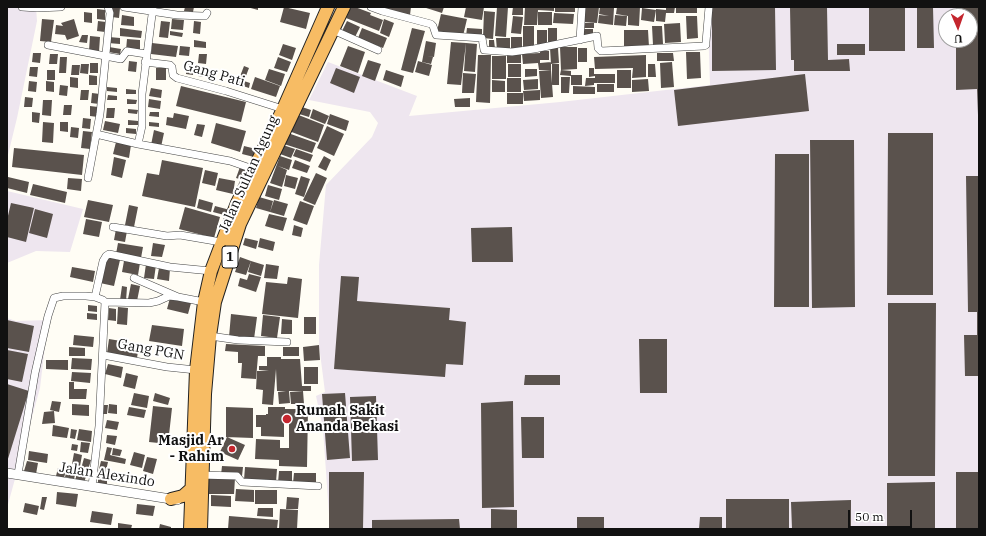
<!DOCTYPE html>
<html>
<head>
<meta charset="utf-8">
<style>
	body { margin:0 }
	#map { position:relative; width:986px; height:536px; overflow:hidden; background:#fffdf5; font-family:"IBM Plex Serif",serif }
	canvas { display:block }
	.frame { position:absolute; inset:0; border:8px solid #111; pointer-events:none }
	.north { position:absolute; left:938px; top:8px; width:40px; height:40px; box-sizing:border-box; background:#fff; border:1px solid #a0a0a0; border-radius:50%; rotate:178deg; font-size:11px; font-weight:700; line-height:16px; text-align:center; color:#111 }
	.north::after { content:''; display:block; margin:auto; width:14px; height:18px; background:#c4262e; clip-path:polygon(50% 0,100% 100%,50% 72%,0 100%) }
	.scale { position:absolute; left:848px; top:510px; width:64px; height:18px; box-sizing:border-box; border:2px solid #111; border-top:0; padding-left:5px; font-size:12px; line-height:14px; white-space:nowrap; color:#111; -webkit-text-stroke:3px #fff; paint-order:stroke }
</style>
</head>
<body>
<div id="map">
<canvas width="986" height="536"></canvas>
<div class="frame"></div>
<div class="north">U</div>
<div class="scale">50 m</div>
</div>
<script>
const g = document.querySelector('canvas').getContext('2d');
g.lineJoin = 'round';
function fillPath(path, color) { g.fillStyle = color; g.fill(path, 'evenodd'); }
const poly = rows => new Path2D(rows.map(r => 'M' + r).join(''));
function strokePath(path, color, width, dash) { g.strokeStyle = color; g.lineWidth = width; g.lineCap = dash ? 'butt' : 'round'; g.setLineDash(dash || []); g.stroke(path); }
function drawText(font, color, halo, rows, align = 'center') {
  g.font = font + ' "IBM Plex Serif",serif'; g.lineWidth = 4; g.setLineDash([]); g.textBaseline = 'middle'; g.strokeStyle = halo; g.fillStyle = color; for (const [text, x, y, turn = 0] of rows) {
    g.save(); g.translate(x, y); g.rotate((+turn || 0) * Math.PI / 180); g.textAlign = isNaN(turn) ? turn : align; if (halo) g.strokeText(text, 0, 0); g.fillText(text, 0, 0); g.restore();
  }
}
fillPath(poly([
	[7,7,36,7,37,21,17,118,7,159],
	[709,7,979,7,979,529,330,529,323,429,316,396,325,392,319,345,319,265,326,185,372,137,378,123,370,112,309,100,328,62,417,96,409,116,560,102,710,85,708,24],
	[946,16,970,16,970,40,946,40],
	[7,191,83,209,70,252,36,251,7,263],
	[7,318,16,321,48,320,40,388,7,508]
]), '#eee6ef');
fillPath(poly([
	[112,7,120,8,119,18,112,17],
	[185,7,194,7,193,12,184,11],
	[247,7,258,7,258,10],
	[284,7,310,13,306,29,280,22],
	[351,7,355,7,371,13,370,15,383,20,379,31,346,18],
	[376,7,411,7,410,15],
	[423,7,444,7,442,13],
	[466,7,484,7,482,20,464,17],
	[497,7,508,7,506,37,495,36],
	[513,7,523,7,523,15,512,15],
	[525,7,554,7,554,11,538,10,537,25,524,25],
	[555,7,575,7,575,12,555,12],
	[584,7,599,7,597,23,583,22],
	[600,7,614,8,613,25,598,23,599,15,609,16,599,14],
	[617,7,640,7,639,26,628,25,628,16,616,14],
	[666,7,675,7,674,13,666,13,665,22,656,21,656,9,666,10],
	[676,7,697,7,697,13,676,13],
	[712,7,775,7,776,70,712,71],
	[790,7,827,7,828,60,849,59,850,71,794,71,794,60,791,60],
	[869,7,905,7,905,51,869,51],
	[917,7,933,7,934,48,917,48],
	[956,7,979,7,979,115,978,115,977,89,956,90,956,40,970,40,970,16,956,16],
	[642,8,656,10,654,22,641,20],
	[97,9,105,10,105,20,97,19],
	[484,11,495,12,493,39,483,38],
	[84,12,92,13,92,23,84,22],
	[538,12,552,12,552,25,538,25],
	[554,13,574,14,573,24,553,23],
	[441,14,467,19,463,36,437,31],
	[122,15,134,17,134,26,121,25],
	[615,15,627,16,626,26,614,25],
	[513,16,523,17,521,34,511,33],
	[686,16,697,16,698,38,687,39],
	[42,19,54,20,51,42,40,41],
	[74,19,79,36,67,40,65,35,55,34,56,25,63,26,61,23],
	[172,19,184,20,183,30,171,29],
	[384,19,394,23,389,37,380,33],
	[98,21,106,22,105,32,97,31],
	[161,21,170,22,168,38,159,37],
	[194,21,201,22,200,34,193,33],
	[347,21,360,27,355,37,342,31],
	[582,23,594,23,594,28,582,28],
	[680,23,681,42,665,43,664,24],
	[523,26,534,26,534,49,523,49,523,36,532,36,523,36],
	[652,26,662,26,663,44,653,45],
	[120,28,142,31,141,38,120,36],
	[362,28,387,38,383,48,358,38],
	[412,28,425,31,413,73,401,70],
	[467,28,482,29,482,38,466,36],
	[548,28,557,28,557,42,548,42],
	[582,29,593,29,593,36,582,36],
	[537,30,547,30,547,44,537,44],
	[624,30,648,30,649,47,624,48],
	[170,31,183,33,182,37,170,35],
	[82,35,88,35,87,43,79,42],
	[90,36,100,37,99,52,89,51],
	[109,37,120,38,120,44,108,43],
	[511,37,522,37,522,50,511,50],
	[496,38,510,38,510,50,497,51],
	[127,39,140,40,140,52,126,50],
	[194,40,206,42,206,48,194,47],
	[489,40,494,40,495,49,489,49],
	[426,41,436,43,434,57,427,56,433,57,431,64,422,62],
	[451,42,466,43,461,85,447,84],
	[152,43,178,46,176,57,151,54],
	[466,43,477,44,475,72,464,71],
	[283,44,296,48,292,60,279,55],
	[837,44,865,44,865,55,837,55],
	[180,46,190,47,189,56,179,55],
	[348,46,365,52,358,73,340,66],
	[109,47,121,49,120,54,108,52],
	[560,47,577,47,577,69,561,70],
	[550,48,558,48,559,63,551,64],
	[578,48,587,48,587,62,578,62],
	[540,51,549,51,549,60,540,60,540,63,551,62,551,70,539,70,538,63,523,64,522,54,540,53],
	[686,52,700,52,701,78,687,79],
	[33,53,41,53,40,63,32,62],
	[657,53,673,53,674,61,657,61],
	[50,54,58,54,57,64,49,64],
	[199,54,207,54,206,64,198,63],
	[478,55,491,55,490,103,476,102],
	[507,55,521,55,521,63,507,63],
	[646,55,646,77,632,78,633,68,595,69,594,57],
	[492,56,506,56,506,79,492,79],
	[60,57,67,57,66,73,59,73],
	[278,57,291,62,287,72,274,68],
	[368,60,381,64,375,81,362,76],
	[129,61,137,62,136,72,128,71],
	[418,61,432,65,429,76,415,72],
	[672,62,674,87,661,88,660,63],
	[90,63,98,63,98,73,90,73],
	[81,64,89,64,88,74,80,73],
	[186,64,194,65,193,75,186,74],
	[508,64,521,64,521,77,508,77],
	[552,64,559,64,559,70,557,70,559,70,559,85,552,85],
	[648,64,655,64,656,77,648,77],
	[72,65,80,65,79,75,71,75],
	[244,66,249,68,244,81,250,83,249,88,237,84],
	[30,67,38,67,37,77,29,76],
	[198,67,206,67,206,77,198,76],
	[156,68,166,68,166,80,156,80],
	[336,68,360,77,354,93,330,83],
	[589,68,594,68,594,74,615,74,615,83,594,83,594,85,585,86,586,78,595,78,595,76,589,77],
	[269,69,285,74,281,86,265,80],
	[525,69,537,69,537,76,525,77],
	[47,70,55,70,55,80,47,80],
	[386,70,404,76,401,87,383,80],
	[551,70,553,97,541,98,539,71],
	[561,70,571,71,571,76,560,75],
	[617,70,631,70,631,88,617,88],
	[463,73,476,74,474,93,462,93],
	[805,74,809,111,678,126,674,90],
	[89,75,97,76,97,85,89,85],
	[571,75,582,75,582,85,571,85],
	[70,77,78,78,78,88,70,87],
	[255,77,280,86,276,97,251,89],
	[561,77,570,77,569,93,561,93],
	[507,78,521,78,521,92,507,92],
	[538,79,538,89,524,90,523,80],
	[648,79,649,91,632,92,632,80],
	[492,80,505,81,505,92,492,92],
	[29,81,37,82,36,92,28,91],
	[46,81,54,82,54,92,46,91],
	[597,84,614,84,614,92,597,92],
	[60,85,68,86,67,96,59,95],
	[181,86,246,102,241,122,176,106],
	[573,86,595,87,595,94,573,94],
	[107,87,117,88,117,92,107,91],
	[151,88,162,90,161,98,149,96],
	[126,89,136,90,136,94,126,94],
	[81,90,89,90,88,100,80,100],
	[540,90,540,100,524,101,523,91],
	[92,93,100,94,99,104,91,103],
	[507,93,523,93,523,104,507,104],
	[108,95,117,96,117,100,107,100],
	[25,97,33,98,32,107,24,107],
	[470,98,470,107,455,107,454,99],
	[127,99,137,100,136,104,127,104],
	[149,99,161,101,160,109,148,107],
	[43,100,52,100,51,116,42,115],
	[64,105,72,105,71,115,63,115],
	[90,106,98,107,98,117,90,116],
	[302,107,311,110,309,117,299,114],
	[107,108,115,108,114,118,106,118],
	[128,109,138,110,137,114,128,113],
	[313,109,329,116,325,124,310,118],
	[32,112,40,113,39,123,32,122],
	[150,112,159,112,159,117,149,116],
	[174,113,189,116,186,129,166,125,167,117,173,118],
	[296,114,324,125,318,142,289,131],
	[330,114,349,121,346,131,327,124],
	[83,118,91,119,90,129,82,128],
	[128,120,138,121,138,125,128,125],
	[105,121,120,124,118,133,103,130],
	[43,122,54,123,53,143,42,142],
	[60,122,68,122,68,132,60,131],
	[149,122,159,123,159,127,149,126],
	[216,123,246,131,240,152,211,143],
	[197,124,205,125,202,137,194,135],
	[327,126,344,134,334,156,317,148],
	[71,127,79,128,78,138,70,137],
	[126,128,136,129,136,134,126,133],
	[154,130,164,133,161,147,151,145],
	[83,131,92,132,90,149,81,148],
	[288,133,316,143,312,153,284,144],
	[888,133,933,133,933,295,887,295],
	[810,140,854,140,855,307,812,308],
	[116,142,131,145,129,158,113,154],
	[283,145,295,149,291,158,280,154],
	[244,146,256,149,254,157,242,154],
	[14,148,84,155,82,175,12,167],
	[296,149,313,155,310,162,293,156],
	[775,154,809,154,809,307,774,307],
	[280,156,292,160,289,170,278,166,287,170,282,187,270,183],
	[324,156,331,160,326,171,318,167],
	[114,157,126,160,122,178,111,175],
	[162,160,203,168,195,207,142,196,147,173,159,175],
	[295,160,310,166,307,173,292,168],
	[240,167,248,170,243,180,236,178],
	[205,170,218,173,215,186,202,183],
	[316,173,327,178,315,205,303,200],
	[286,175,298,178,295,189,284,186],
	[301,176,310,179,304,197,295,194],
	[966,176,979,176,979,376,965,376,964,335,977,335,977,312,968,312],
	[8,177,29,182,27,193,7,188],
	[68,178,82,179,81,191,67,189],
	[219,178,235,181,233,194,216,190],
	[33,184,67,192,65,203,30,195],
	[268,185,282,189,279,200,265,196],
	[259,197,273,201,270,212,256,208],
	[199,199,213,203,211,212,197,208],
	[88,200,113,205,109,222,84,217],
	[274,200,288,204,284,216,270,212],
	[300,201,314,206,307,225,293,220],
	[11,203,34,208,26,242,7,237,7,220],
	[129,205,138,207,134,227,125,225],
	[215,206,230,210,228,216,213,212],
	[185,207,220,217,214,238,179,229],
	[35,209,53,214,47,238,29,233],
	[269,214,287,218,283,231,265,226],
	[86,219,102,222,99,237,83,234],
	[294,225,303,228,301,237,292,235],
	[512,227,513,262,472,262,471,228],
	[116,229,127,231,125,242,114,240],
	[245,238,258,241,256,249,243,245],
	[260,238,275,242,273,251,258,247],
	[118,243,143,247,141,258,116,254],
	[153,243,165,245,162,257,151,256],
	[106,257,120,260,114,286,100,283],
	[240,257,251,261,246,275,235,272],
	[124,261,140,263,138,275,122,272],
	[251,261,264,265,261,276,248,272],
	[146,264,156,265,154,279,144,278],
	[266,264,279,266,277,279,264,278],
	[72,267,95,271,93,282,70,277],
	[159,268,170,269,169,281,157,279],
	[249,274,261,277,256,292,238,286,240,278,247,280],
	[341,276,359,277,357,301,450,308,449,320,466,322,463,365,446,364,445,377,334,369],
	[288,277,302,279,298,318,262,314,266,282,287,284],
	[131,284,140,286,137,301,128,299],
	[122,286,127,287,126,301,120,300],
	[170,298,191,303,188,314,167,309],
	[888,303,936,303,935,476,888,476],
	[88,305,97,306,97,312,88,311],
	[118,307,128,308,127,325,117,324],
	[109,308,116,309,116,321,108,320],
	[87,313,97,314,97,320,87,319],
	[231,314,257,317,254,339,229,337],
	[263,315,280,317,277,338,261,336],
	[304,317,316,317,316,334,304,334],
	[282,319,292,320,292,334,281,334],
	[7,320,34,326,29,352,7,348],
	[152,325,184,329,182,346,149,341],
	[74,335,94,337,93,347,73,345],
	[109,339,139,344,137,358,107,353],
	[639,339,667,339,667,393,640,393],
	[226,344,265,346,265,356,258,356,256,379,241,378,242,363,238,363,238,352,225,351],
	[319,345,320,360,304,361,303,347],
	[69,347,85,348,85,356,69,356],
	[283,347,299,347,299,356,283,356],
	[7,350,28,354,22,382,7,379],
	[267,357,281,357,281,359,300,359,302,386,311,386,311,391,289,391,290,403,279,404,278,392,286,391,277,391,276,369,273,405,262,404,263,390,256,389,257,371,269,371,259,370,259,366,267,366],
	[72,358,92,359,91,370,71,369],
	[46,360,68,360,68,370,46,369],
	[108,364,123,367,121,378,105,374],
	[304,367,318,367,318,384,304,384],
	[72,372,91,373,90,383,71,381],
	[126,373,138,376,135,389,123,386],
	[525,375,560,375,560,385,524,385],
	[69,382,74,382,74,389,87,389,86,399,69,399],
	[7,384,29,391,7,462],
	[303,391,304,404,291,404,290,392],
	[134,393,149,396,147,408,131,405],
	[155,393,170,398,168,405,153,401],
	[345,393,350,458,327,460,322,394],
	[376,396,378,460,352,461,350,397],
	[52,401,61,402,59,412,50,410],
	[513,401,514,507,482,508,481,403],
	[72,404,89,405,89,416,72,415],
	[109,404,117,405,117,414,108,413],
	[103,405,108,405,107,414,102,414],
	[153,406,172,408,168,444,149,442],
	[129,407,146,410,144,418,127,415],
	[226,407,253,408,253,438,226,437],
	[268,407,285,407,285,409,308,409,307,467,279,466,279,460,255,459,256,439,280,440,280,448,289,448,289,414,284,414,284,437,261,436,261,427,256,427,256,415,266,415,266,414,268,414],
	[54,411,55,423,42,424,44,412],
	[521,417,544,417,544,458,522,458],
	[107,420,119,422,117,430,105,428],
	[53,425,69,428,67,438,52,436],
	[71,429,77,430,75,439,70,438],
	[79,429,92,431,91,442,77,440],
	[107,435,117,436,115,445,106,443],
	[227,437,245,445,238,460,220,452],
	[81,442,90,443,88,453,80,452],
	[72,444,78,445,77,451,71,450],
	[107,447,112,448,110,455,126,459,125,464,104,460],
	[113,448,122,450,120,456,112,455],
	[29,451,48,454,47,463,28,460],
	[134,452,145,455,142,468,130,465],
	[74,453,82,455,80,466,72,464],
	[147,457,157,459,153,474,143,471],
	[84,458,91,460,84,483,75,481,78,469,81,469],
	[27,461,38,463,36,474,24,471],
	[101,461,108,462,105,475,98,473],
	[68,465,77,467,74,479,65,477],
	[222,466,243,467,242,476,221,475],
	[245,467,277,469,276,482,244,480],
	[58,468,66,470,64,478,56,476],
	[279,471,292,471,292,484,278,483],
	[329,472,364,472,363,529,329,529],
	[956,472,979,472,979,529,956,529],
	[294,473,316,473,316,484,293,483],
	[203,475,235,478,234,494,204,494],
	[98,476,107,477,107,484,98,484],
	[935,482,935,529,887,529,887,483],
	[236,489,254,490,254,502,235,501],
	[255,490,277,490,277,504,255,504],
	[57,492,78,494,76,507,56,504],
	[211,495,231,496,231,507,211,506],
	[42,497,47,497,44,510,40,509],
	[287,497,299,498,298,509,286,509],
	[726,499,789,499,789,529,726,529],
	[851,500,851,529,792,529,791,502],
	[25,503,39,506,37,515,23,512],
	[137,504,155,506,153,516,136,514],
	[258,508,273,508,273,517,257,516],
	[280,509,298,510,297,529,279,529],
	[491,509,517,510,517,529,491,529],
	[92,511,113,514,111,525,90,522],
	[229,516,278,520,277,529,228,529],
	[577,517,604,517,604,529,577,529],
	[700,517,722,517,722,529,699,529],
	[459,519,460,529,372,529,372,520],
	[118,523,132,525,131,529,118,529],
	[160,524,171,527,171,529,159,529]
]), '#5a524d');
const minor = poly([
	[22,7,37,8,61,7],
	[124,7,177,15,203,16,205,16,207,13],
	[371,7,382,11,431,24,433,26,436,35,482,38,484,50,512,52,534,49,597,36,598,48,601,51,704,46,706,45,706,42,709,7],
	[333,30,378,50],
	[580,40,582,7],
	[48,45,121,59,127,51,146,54],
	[145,62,170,65,172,67,173,75,177,78,226,91,283,109],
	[96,134,138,144,230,161,253,169],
	[138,144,142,126,142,94,153,7],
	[88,178,100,114,110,13,108,7],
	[113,227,167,236,180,235,221,242],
	[134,278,178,297,204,302],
	[95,297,103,261,106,256,109,254,170,267,211,271],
	[210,336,238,340,287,342],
	[103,355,167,367,196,370],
	[18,474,35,373,48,316,54,298,63,296,86,296,95,297,103,300,105,302,149,303,158,301,169,296,178,297],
	[200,475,237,476,242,482,318,486],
	[92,486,99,426,105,302]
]);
const tertiary = poly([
	[7,473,177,500]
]);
const trunk = poly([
	[171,499,183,496,192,488],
	[190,529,196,370,204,302,211,271,237,203,283,109,328,7],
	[201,529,205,394,210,336,215,302,240,224,344,7]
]);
strokePath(minor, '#444', 8);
strokePath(tertiary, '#444', 10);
strokePath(trunk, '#222', 14);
strokePath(minor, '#fff', 7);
strokePath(tertiary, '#fff', 9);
strokePath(trunk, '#f7bc64', 12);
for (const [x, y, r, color] of [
	[287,419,5,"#c4262e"],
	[232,449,4,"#c4262e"]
]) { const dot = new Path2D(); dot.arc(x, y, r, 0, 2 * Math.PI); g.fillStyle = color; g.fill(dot); strokePath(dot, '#fff', 1.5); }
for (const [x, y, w] of [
	[230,257,16]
]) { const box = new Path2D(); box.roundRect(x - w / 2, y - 11, w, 22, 3); g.fillStyle = '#fff'; g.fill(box); strokePath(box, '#111', 1); }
drawText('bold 13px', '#111', null, [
	["1",230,257]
]);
drawText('14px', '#111', '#fff', [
	["Gang Pati",214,74,16],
	["Jalan Sultan Agung",249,174,-66],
	["Gang PGN",151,350,10],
	["Jalan Alexindo",107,475,9]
]);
drawText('bold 14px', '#111', '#fff', [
	["Rumah Sakit",296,411],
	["Ananda Bekasi",296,427],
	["Masjid Ar",224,441,"right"],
	["- Rahim",224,457,"right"]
], 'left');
</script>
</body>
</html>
